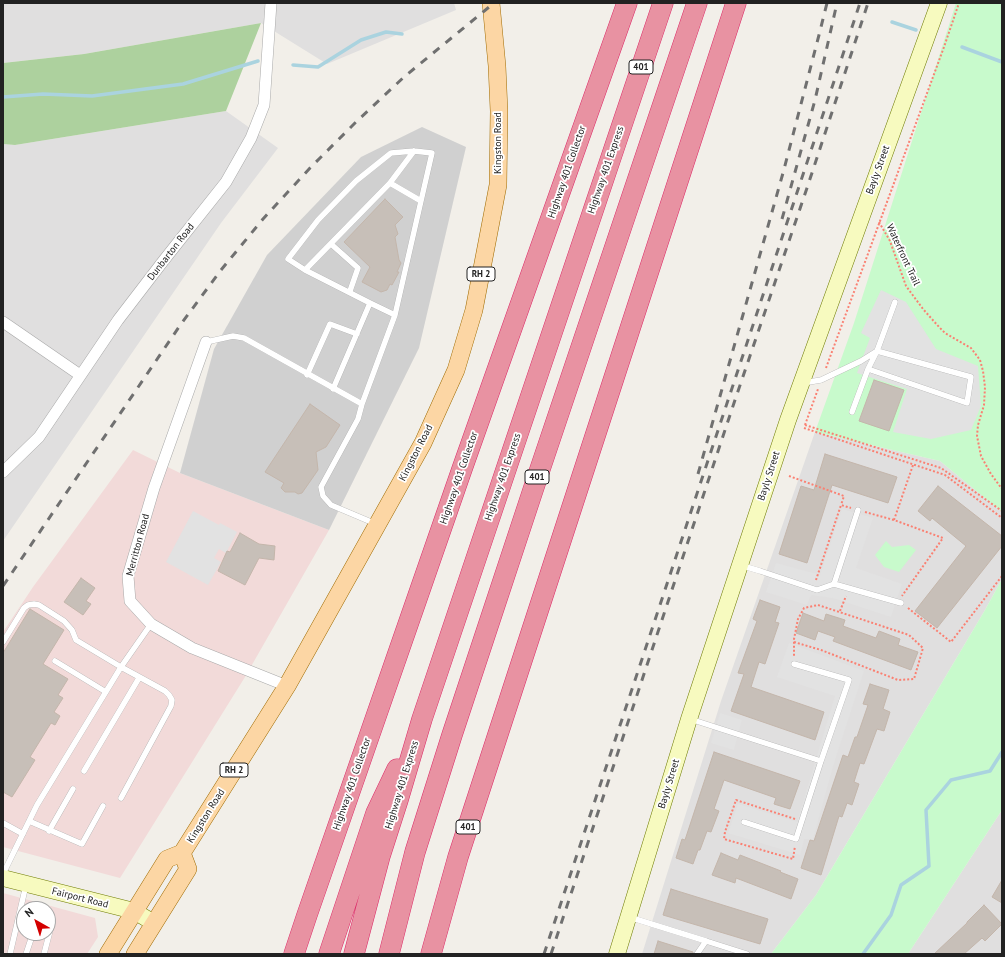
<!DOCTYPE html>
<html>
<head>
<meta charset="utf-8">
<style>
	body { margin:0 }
	#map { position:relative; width:1005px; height:957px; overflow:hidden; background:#f2efe9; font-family:"PT Sans",sans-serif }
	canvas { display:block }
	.frame { position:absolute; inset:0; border:4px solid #222; pointer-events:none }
	.north { position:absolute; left:16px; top:901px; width:40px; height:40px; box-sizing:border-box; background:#fff; border:1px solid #a7a7a7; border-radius:50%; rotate:321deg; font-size:11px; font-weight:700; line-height:16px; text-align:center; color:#222 }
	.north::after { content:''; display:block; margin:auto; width:14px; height:18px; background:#d40000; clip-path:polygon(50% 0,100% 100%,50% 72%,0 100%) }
</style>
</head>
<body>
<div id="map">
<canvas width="1005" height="957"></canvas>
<div class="frame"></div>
<div class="north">N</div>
</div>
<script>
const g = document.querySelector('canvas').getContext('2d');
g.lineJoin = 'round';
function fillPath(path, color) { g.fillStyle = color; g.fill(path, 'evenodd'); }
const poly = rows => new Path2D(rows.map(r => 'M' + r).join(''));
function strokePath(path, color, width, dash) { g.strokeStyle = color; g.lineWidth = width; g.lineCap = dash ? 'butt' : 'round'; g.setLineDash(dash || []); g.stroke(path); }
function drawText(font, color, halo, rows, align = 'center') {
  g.font = font + ' "PT Sans",sans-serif'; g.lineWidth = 3.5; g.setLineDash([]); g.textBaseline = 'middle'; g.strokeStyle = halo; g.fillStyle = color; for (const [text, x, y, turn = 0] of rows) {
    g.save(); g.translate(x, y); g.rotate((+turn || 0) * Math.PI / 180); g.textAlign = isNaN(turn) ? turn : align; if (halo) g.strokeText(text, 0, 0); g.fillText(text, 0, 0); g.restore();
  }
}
fillPath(poly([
	[3,3,454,3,456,10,327,64,261,23,84,54,3,63],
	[226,111,278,148,221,223,3,541,3,144,15,145],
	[815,432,940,461,1002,512,1002,579,985,610,816,895,771,954,642,954,721,701],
	[1002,810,1002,954,908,954]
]), '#e0dfdf');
fillPath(poly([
	[133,450,180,473,329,530,245,677,120,878,3,847,3,632,33,587],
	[3,893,95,918,98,937,87,954,3,954],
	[24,909,48,909,48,933,24,933]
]), '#f2dad9');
fillPath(poly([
	[422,127,466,147,419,348,329,530,180,473,214,349,267,255,361,157]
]), '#d0d0d0');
fillPath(poly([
	[261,23,226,111,15,145,3,144,3,63,84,54]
]), '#add19e');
fillPath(poly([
	[956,3,1002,3,1002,512,940,461,815,432,854,323],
	[886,541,892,547,909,545,916,550,899,572,884,567,875,555],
	[1002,579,1002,810,908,954,771,954,816,895,985,610]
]), '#c8facc');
fillPath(poly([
	[881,290,906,302,936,349,978,366,981,406,971,430,931,439,893,432,907,389,857,373,870,338,861,333],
	[842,509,873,518,856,568,902,584,891,617,833,598,811,595,807,605,766,592,776,563,820,575],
	[193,511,219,525,220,523,237,532,226,553,219,549,214,558,221,562,208,585,166,562],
	[789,643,864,671,834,763,813,839,804,839,800,855,728,833,738,804,797,822,835,696,777,677],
	[720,713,742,720,734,750,711,743]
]), '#e2e2e2');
strokePath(poly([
	[892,22,916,30],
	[962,47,1002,62],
	[293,65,318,67,361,40,386,32,402,34],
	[3,97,43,94,92,96,183,84,258,61],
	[863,954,891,915,901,885,929,866,926,810,951,780,990,771,1002,752]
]), '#aad3df', 3.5);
const building = poly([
	[385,199,403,217,395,225,398,234,395,237,399,260,401,263,397,272,399,272,392,285,390,284,387,290,381,292,362,282,370,267,344,242,385,199],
	[874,380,904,390,889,431,859,421,874,380],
	[310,404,340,425,326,447,316,452,318,470,302,493,298,494,295,492,285,492,281,488,284,483,265,472,310,404],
	[825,454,897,477,888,503,832,485,807,563,779,554,801,486,814,490,825,454],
	[938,486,1002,536,1002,546,937,628,915,611,966,546,932,518,930,521,918,511,938,486],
	[240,533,259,544,275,546,274,560,259,558,245,585,218,571,227,551,230,552,240,533],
	[81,578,95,588,86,601,91,604,83,615,64,602,81,578],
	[760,600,780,607,775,622,779,623,765,664,759,662,751,687,824,712,815,740,731,711,744,674,738,673,757,621,753,619,760,600],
	[30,609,64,630,43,664,68,679,58,695,63,698,54,712,60,716,55,725,51,723,30,757,35,760,12,797,3,792,3,653,30,609],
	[803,613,824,621,826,614,845,620,843,626,876,638,879,631,900,639,898,645,918,652,911,670,833,641,835,637,818,631,815,640,796,633,803,613],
	[870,684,889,690,883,709,890,712,884,731,877,729,864,764,860,763,854,782,859,784,852,805,847,803,842,817,839,816,821,875,801,868,810,840,814,841,843,755,848,757,855,737,857,737,868,705,863,704,870,684],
	[714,752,800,781,790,809,774,804,776,798,724,780,714,809,719,811,711,832,707,831,700,850,698,850,693,864,676,858,682,839,685,840,714,752],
	[721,853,738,860,740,855,781,871,780,872,798,879,791,899,736,878,735,883,712,875,721,853],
	[1002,880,1002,903,992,897,1002,880],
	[671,889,768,919,760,944,663,915,671,889],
	[984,905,1002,924,985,941,982,938,964,954,934,954,967,923,967,922,984,905],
	[658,941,693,952,693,954,654,954,658,941]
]);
fillPath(building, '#c7bfb8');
strokePath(building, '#c4b6ab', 1);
const lane = poly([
	[331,244,358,268,350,291],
	[305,270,390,183,414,151],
	[370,303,305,270,288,259,318,220,356,181,391,153,414,151,432,153,421,201,390,183],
	[395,315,421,201],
	[206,342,233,336,244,338,362,404,358,419,321,487,323,496,331,505,376,524],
	[307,375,330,324,357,334],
	[803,383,821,380,861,361,877,351,971,377,967,403,868,369],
	[333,389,370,303,395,315,362,404],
	[852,412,868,369,877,351,895,302],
	[740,565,760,571,817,590,834,584,901,603],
	[834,584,858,510],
	[3,642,24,608,28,605,34,604,39,605,64,621,72,630,76,640,121,667,165,691,169,695,172,700,171,706,121,798],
	[55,661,106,692],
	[690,719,821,761],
	[84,771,139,678],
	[29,821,82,844,103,806],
	[744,822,796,839,821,761,849,680,794,664],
	[3,823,23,834],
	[49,831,73,789],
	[3,874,37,805,121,667,151,624],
	[629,917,706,941,697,954],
	[706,941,747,954],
	[10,954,26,885],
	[26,954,33,933],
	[44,954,51,927,48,927]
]);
const street = poly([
	[3,322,80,375],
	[206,342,154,488,128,576,130,601,151,624,192,648,287,686],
	[3,472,39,437,118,320,164,260,226,182,251,138,264,105,271,3]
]);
const secondary = poly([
	[3,878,134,911,154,923],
	[617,954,689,719,788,420,939,3]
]);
const primary = poly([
	[108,954,167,859,182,853,287,686,423,443,456,370,474,310,498,185,499,111,497,66,491,3],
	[135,954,188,869,182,853]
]);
const highway = poly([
	[294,954,307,915,462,469,627,3],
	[329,954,376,813,397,769],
	[354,954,380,856,398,800,422,719,663,3],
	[389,954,415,852,452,735,536,481,697,3],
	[431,954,458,857,736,3]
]);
strokePath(lane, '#a9a9a9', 6);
strokePath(street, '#a9a9a9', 12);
strokePath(secondary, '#707d05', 17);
strokePath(primary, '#a06b00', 18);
strokePath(highway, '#dc2a67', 21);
strokePath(poly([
	[879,222,890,241,906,286,923,309,939,327,945,333,971,348,980,360,983,371,985,387,984,405,978,425,977,436,981,456,991,474,1002,489],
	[826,368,944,47,959,3],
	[805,425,818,389],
	[805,425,941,468,1002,511],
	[804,428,945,475,1002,518],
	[789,476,844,496,841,505],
	[865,512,894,520,943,538,902,596],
	[894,520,913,465],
	[816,580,841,505,851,508],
	[908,608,951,642,1002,576],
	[840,611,846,596],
	[794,642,821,650,898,680,914,679,923,648,909,635,818,605,804,608,798,619,794,639,794,656],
	[795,819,736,800,725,832,724,839,793,859,795,846]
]), '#fa8072', 2, [2, 2]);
strokePath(lane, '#fff', 5.5);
strokePath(street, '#fff', 11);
strokePath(secondary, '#f7fabf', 16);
strokePath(primary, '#fcd6a4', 17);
strokePath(highway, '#e892a2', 20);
strokePath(poly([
	[782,219,815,100,837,3],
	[698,474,783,173,819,35,827,3],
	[3,586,181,324,221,270,263,219,310,168,357,121,404,77,494,3],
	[544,954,860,3],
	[551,954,735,400,807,188,868,3]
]), '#707070', 3, [8, 8]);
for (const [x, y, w] of [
	[641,67,24],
	[481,274,28],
	[537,477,24],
	[234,770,28],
	[468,827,24]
]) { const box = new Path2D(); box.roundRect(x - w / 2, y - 7, w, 14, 3); g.fillStyle = '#fff'; g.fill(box); strokePath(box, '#222', 1); }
drawText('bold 9px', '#222', null, [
	["401",641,67],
	["RH 2",481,274],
	["401",537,477],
	["RH 2",234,770],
	["401",468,827]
]);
drawText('10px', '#222', '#fff', [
	["Kingston Road",498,143,-90],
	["Highway 401 Express",606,170,-71],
	["Bayly Street",878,170,-70],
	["Highway 401 Collector",567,172,-71],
	["Dunbarton Road",171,252,-52],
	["Waterfront Trail",903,255,65],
	["Kingston Road",416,453,-63],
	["Bayly Street",769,476,-72],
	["Highway 401 Express",503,477,-71],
	["Highway 401 Collector",459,478,-71],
	["Merritton Road",138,545,-75],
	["Highway 401 Collector",352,784,-71],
	["Bayly Street",669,784,-73],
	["Highway 401 Express",402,785,-73],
	["Kingston Road",206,816,-58],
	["Fairport Road",80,898,14]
]);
</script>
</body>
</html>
